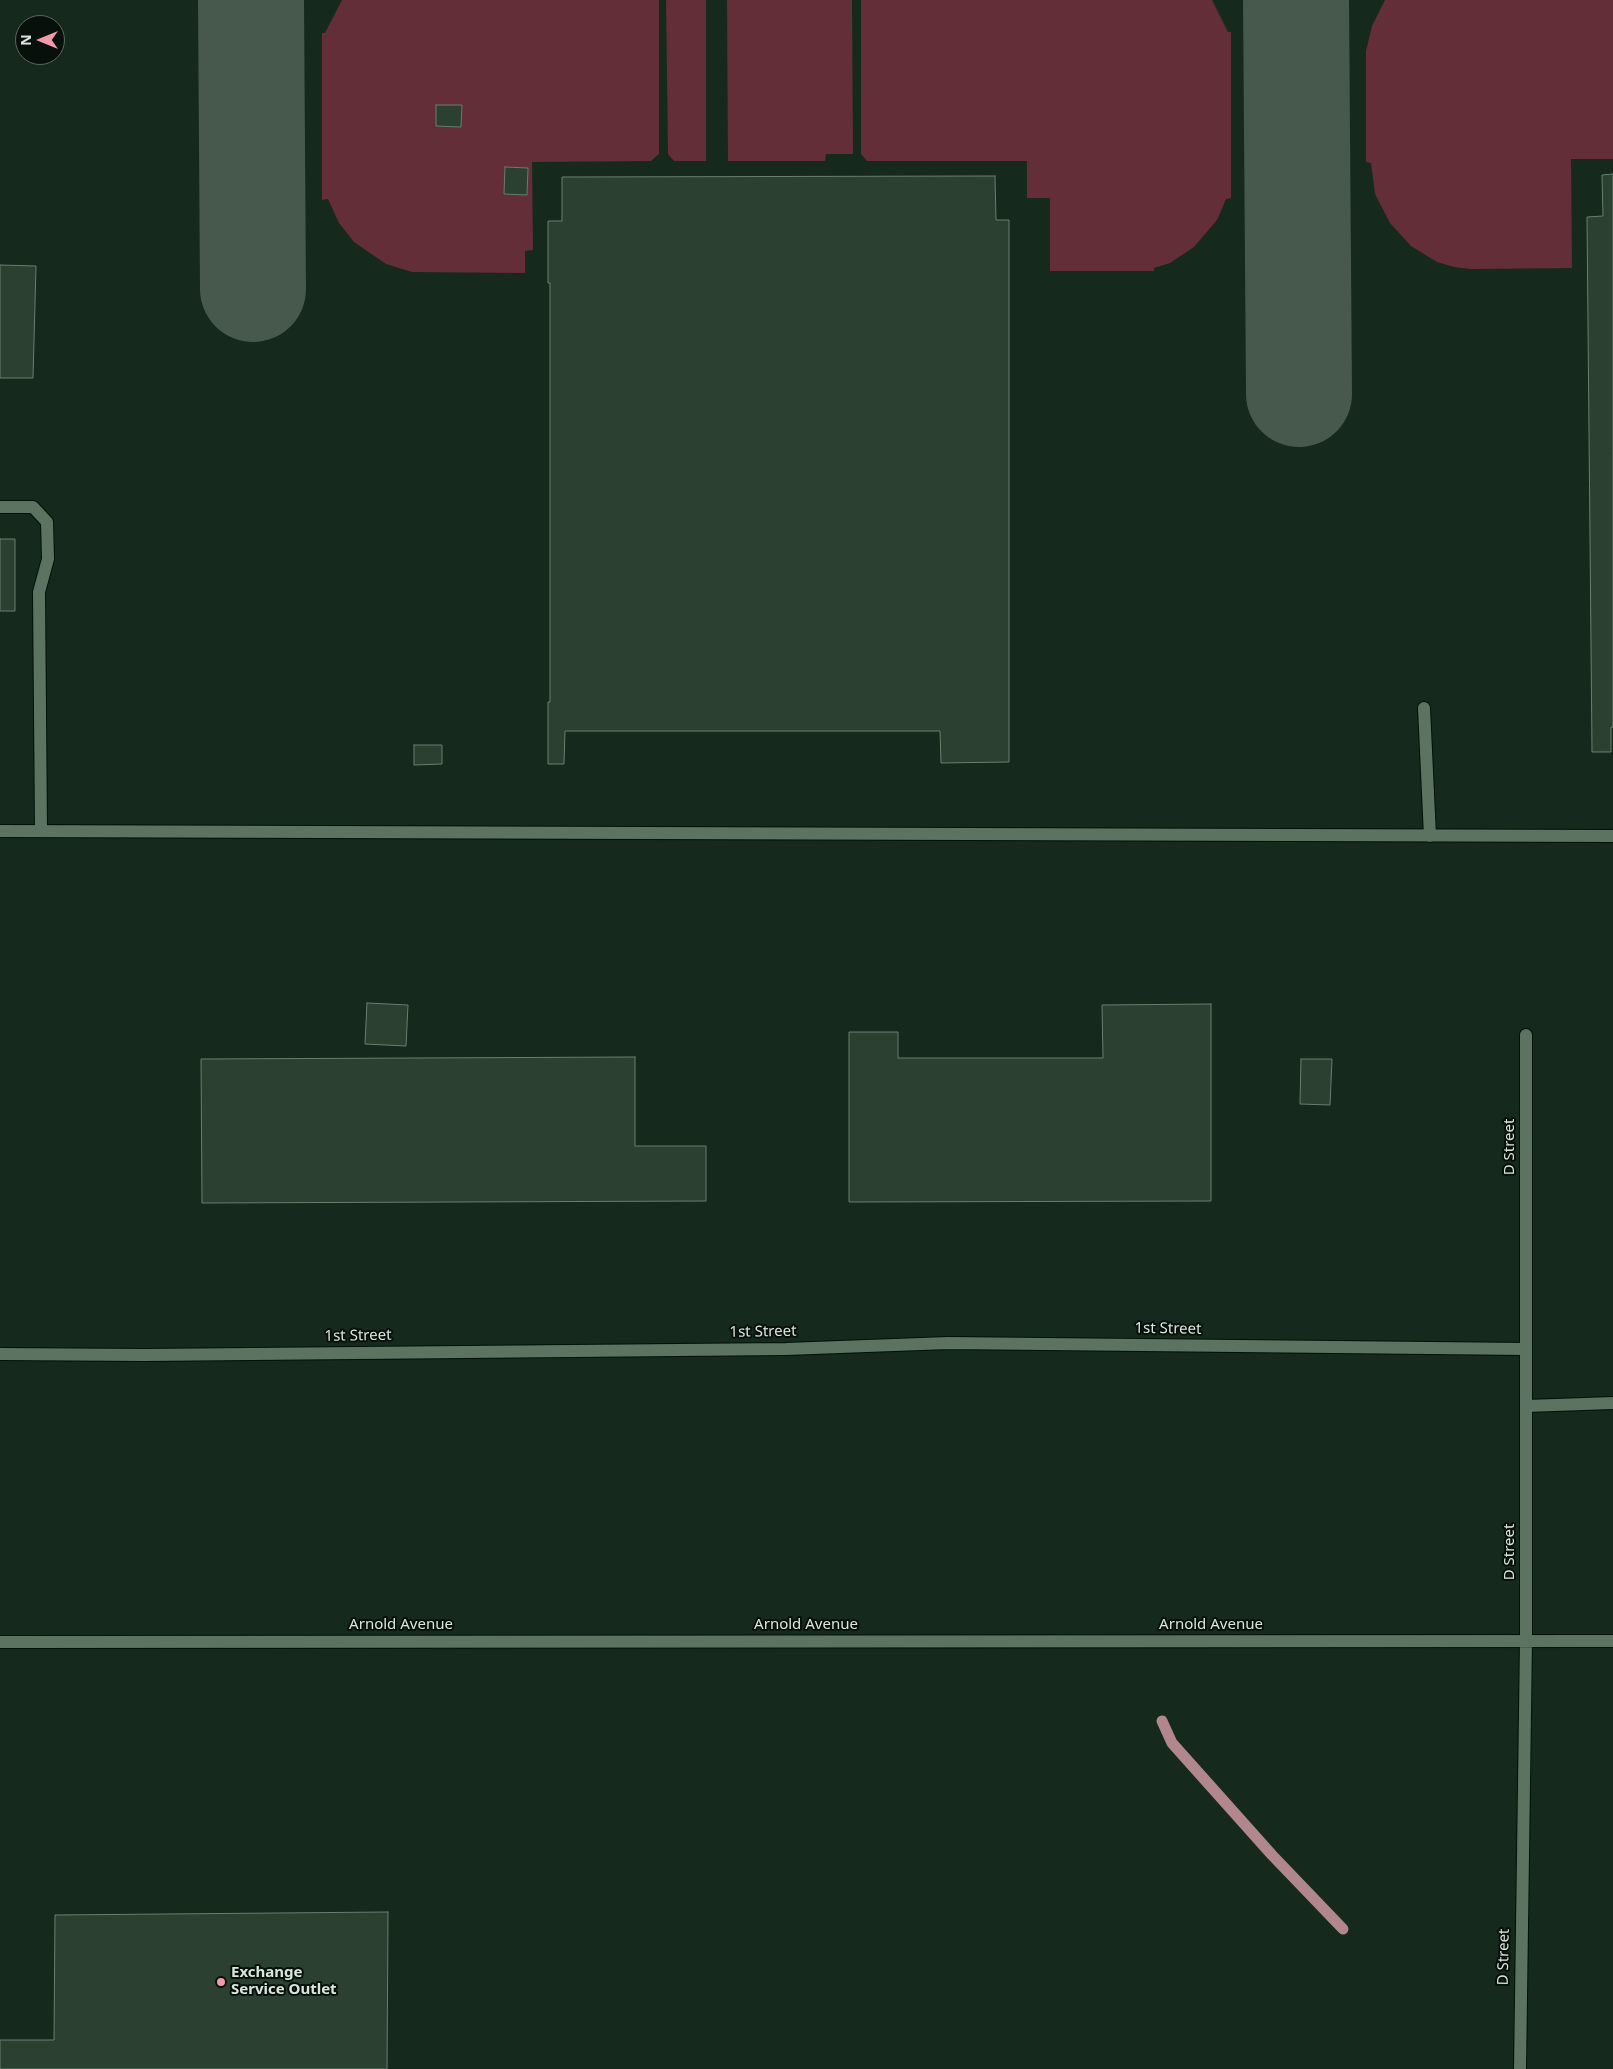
<!DOCTYPE html>
<html>
<head>
<meta charset="utf-8">
<style>
	body { margin:0 }
	#map { position:relative; width:1613px; height:2069px; overflow:hidden; background:#152a1c; font-family:"Noto Sans",sans-serif }
	canvas { display:block }
	.north { position:absolute; left:15px; top:15px; width:50px; height:50px; box-sizing:border-box; background:#07100a; border:1px solid #5b665e; border-radius:50%; rotate:270deg; font-size:14px; font-weight:700; line-height:20px; text-align:center; color:#d9e6dc }
	.north::after { content:''; display:block; margin:auto; width:18px; height:22px; background:#f39aa9; clip-path:polygon(50% 0,100% 100%,50% 72%,0 100%) }
</style>
</head>
<body>
<div id="map">
<canvas width="1613" height="2069"></canvas>
<div class="north">N</div>
</div>
<script>
const g = document.querySelector('canvas').getContext('2d');
g.lineJoin = 'round';
function fillPath(path, color) { g.fillStyle = color; g.fill(path, 'evenodd'); }
const poly = rows => new Path2D(rows.map(r => 'M' + r).join(''));
function strokePath(path, color, width, dash) { g.strokeStyle = color; g.lineWidth = width; g.lineCap = dash ? 'butt' : 'round'; g.setLineDash(dash || []); g.stroke(path); }
function drawText(font, color, halo, rows, align = 'center') {
  g.font = font + ' "Noto Sans",sans-serif'; g.lineWidth = 4; g.setLineDash([]); g.textBaseline = 'middle'; g.strokeStyle = halo; g.fillStyle = color; for (const [text, x, y, turn = 0] of rows) {
    g.save(); g.translate(x, y); g.rotate((+turn || 0) * Math.PI / 180); g.textAlign = isNaN(turn) ? turn : align; if (halo) g.strokeText(text, 0, 0); g.fillText(text, 0, 0); g.restore();
  }
}
fillPath(poly([
	[342,0,659,0,659,154,651,161,532,162,533,250,525,251,525,273,412,272,386,264,354,242,339,223,328,199,322,200,322,33,325,33],
	[436,105,462,105,461,127,436,126],
	[505,167,528,168,527,195,504,194],
	[666,0,706,0,706,161,674,161,668,154],
	[727,0,852,0,853,154,826,154,825,161,728,161],
	[861,0,1212,0,1228,32,1231,32,1231,198,1226,199,1217,220,1194,247,1170,263,1154,268,1154,271,1050,271,1050,198,1027,198,1027,161,867,161,861,154],
	[1385,0,1613,0,1613,159,1571,159,1572,268,1470,269,1454,267,1437,262,1411,246,1390,223,1375,194,1371,163,1366,162,1366,51,1372,26]
]), '#632e38');
strokePath(poly([
	[1162,1721,1172,1743,1272,1855,1343,1929]
]), '#b1868c', 11);
strokePath(poly([
	[251,0,253,289],
	[1296,0,1299,394]
]), '#46594c', 106);
const building = poly([
	[436,105,462,105,461,127,436,126,436,105],
	[505,167,528,168,527,195,504,194,505,167],
	[1613,174,1613,727,1611,727,1611,752,1592,752,1587,217,1603,216,1602,175,1613,174],
	[995,176,996,220,1009,220,1009,762,941,763,940,731,565,731,564,764,548,764,548,702,550,702,550,283,548,283,548,221,562,221,562,177,995,176],
	[0,265,36,266,33,378,0,378,0,265],
	[0,539,15,539,15,611,0,611,0,539],
	[414,745,442,745,442,764,414,765,414,745],
	[367,1003,408,1005,406,1046,365,1044,367,1003],
	[1211,1004,1211,1201,849,1202,849,1032,898,1032,898,1058,1103,1058,1102,1005,1211,1004],
	[635,1057,635,1146,706,1146,706,1201,202,1203,201,1059,635,1057],
	[1301,1059,1332,1059,1330,1105,1300,1104,1301,1059],
	[388,1912,387,2069,0,2069,0,2040,54,2040,55,1915,388,1912]
]);
fillPath(building, '#2b4031');
strokePath(building, '#687f6e', 1);
const lane = poly([
	[0,507,33,507,47,522,48,559,39,592,41,831],
	[1424,708,1430,836],
	[0,831,1613,836],
	[1526,1406,1613,1403]
]);
const street = poly([
	[1526,1035,1526,1641],
	[0,1354,144,1355,786,1349,948,1343,1526,1349]
]);
const secondary = poly([
	[0,1642,1613,1641],
	[1520,2069,1526,1641]
]);
strokePath(lane, '#011206', 14);
strokePath(street, '#011206', 14);
strokePath(secondary, '#011206', 14);
strokePath(lane, '#5c7362', 12);
strokePath(street, '#5c7362', 12);
strokePath(secondary, '#5c7362', 12);
for (const [x, y, r, color] of [
	[221,1982,5,"#f39aa9"]
]) { const dot = new Path2D(); dot.arc(x, y, r, 0, 2 * Math.PI); g.fillStyle = color; g.fill(dot); strokePath(dot, '#07100a', 2); }
drawText('15px', '#d9e6dc', '#07100a', [
	["D Street",1510,1147,-90],
	["1st Street",1168,1329,1],
	["1st Street",763,1332,-1],
	["1st Street",358,1336,-1],
	["D Street",1510,1552,-90],
	["Arnold Avenue",401,1625],
	["Arnold Avenue",806,1625],
	["Arnold Avenue",1211,1625],
	["D Street",1504,1957,-89]
]);
drawText('bold 15px', '#d9e6dc', '#07100a', [
	["Exchange",231,1973],
	["Service Outlet",231,1990]
], 'left');
</script>
</body>
</html>
